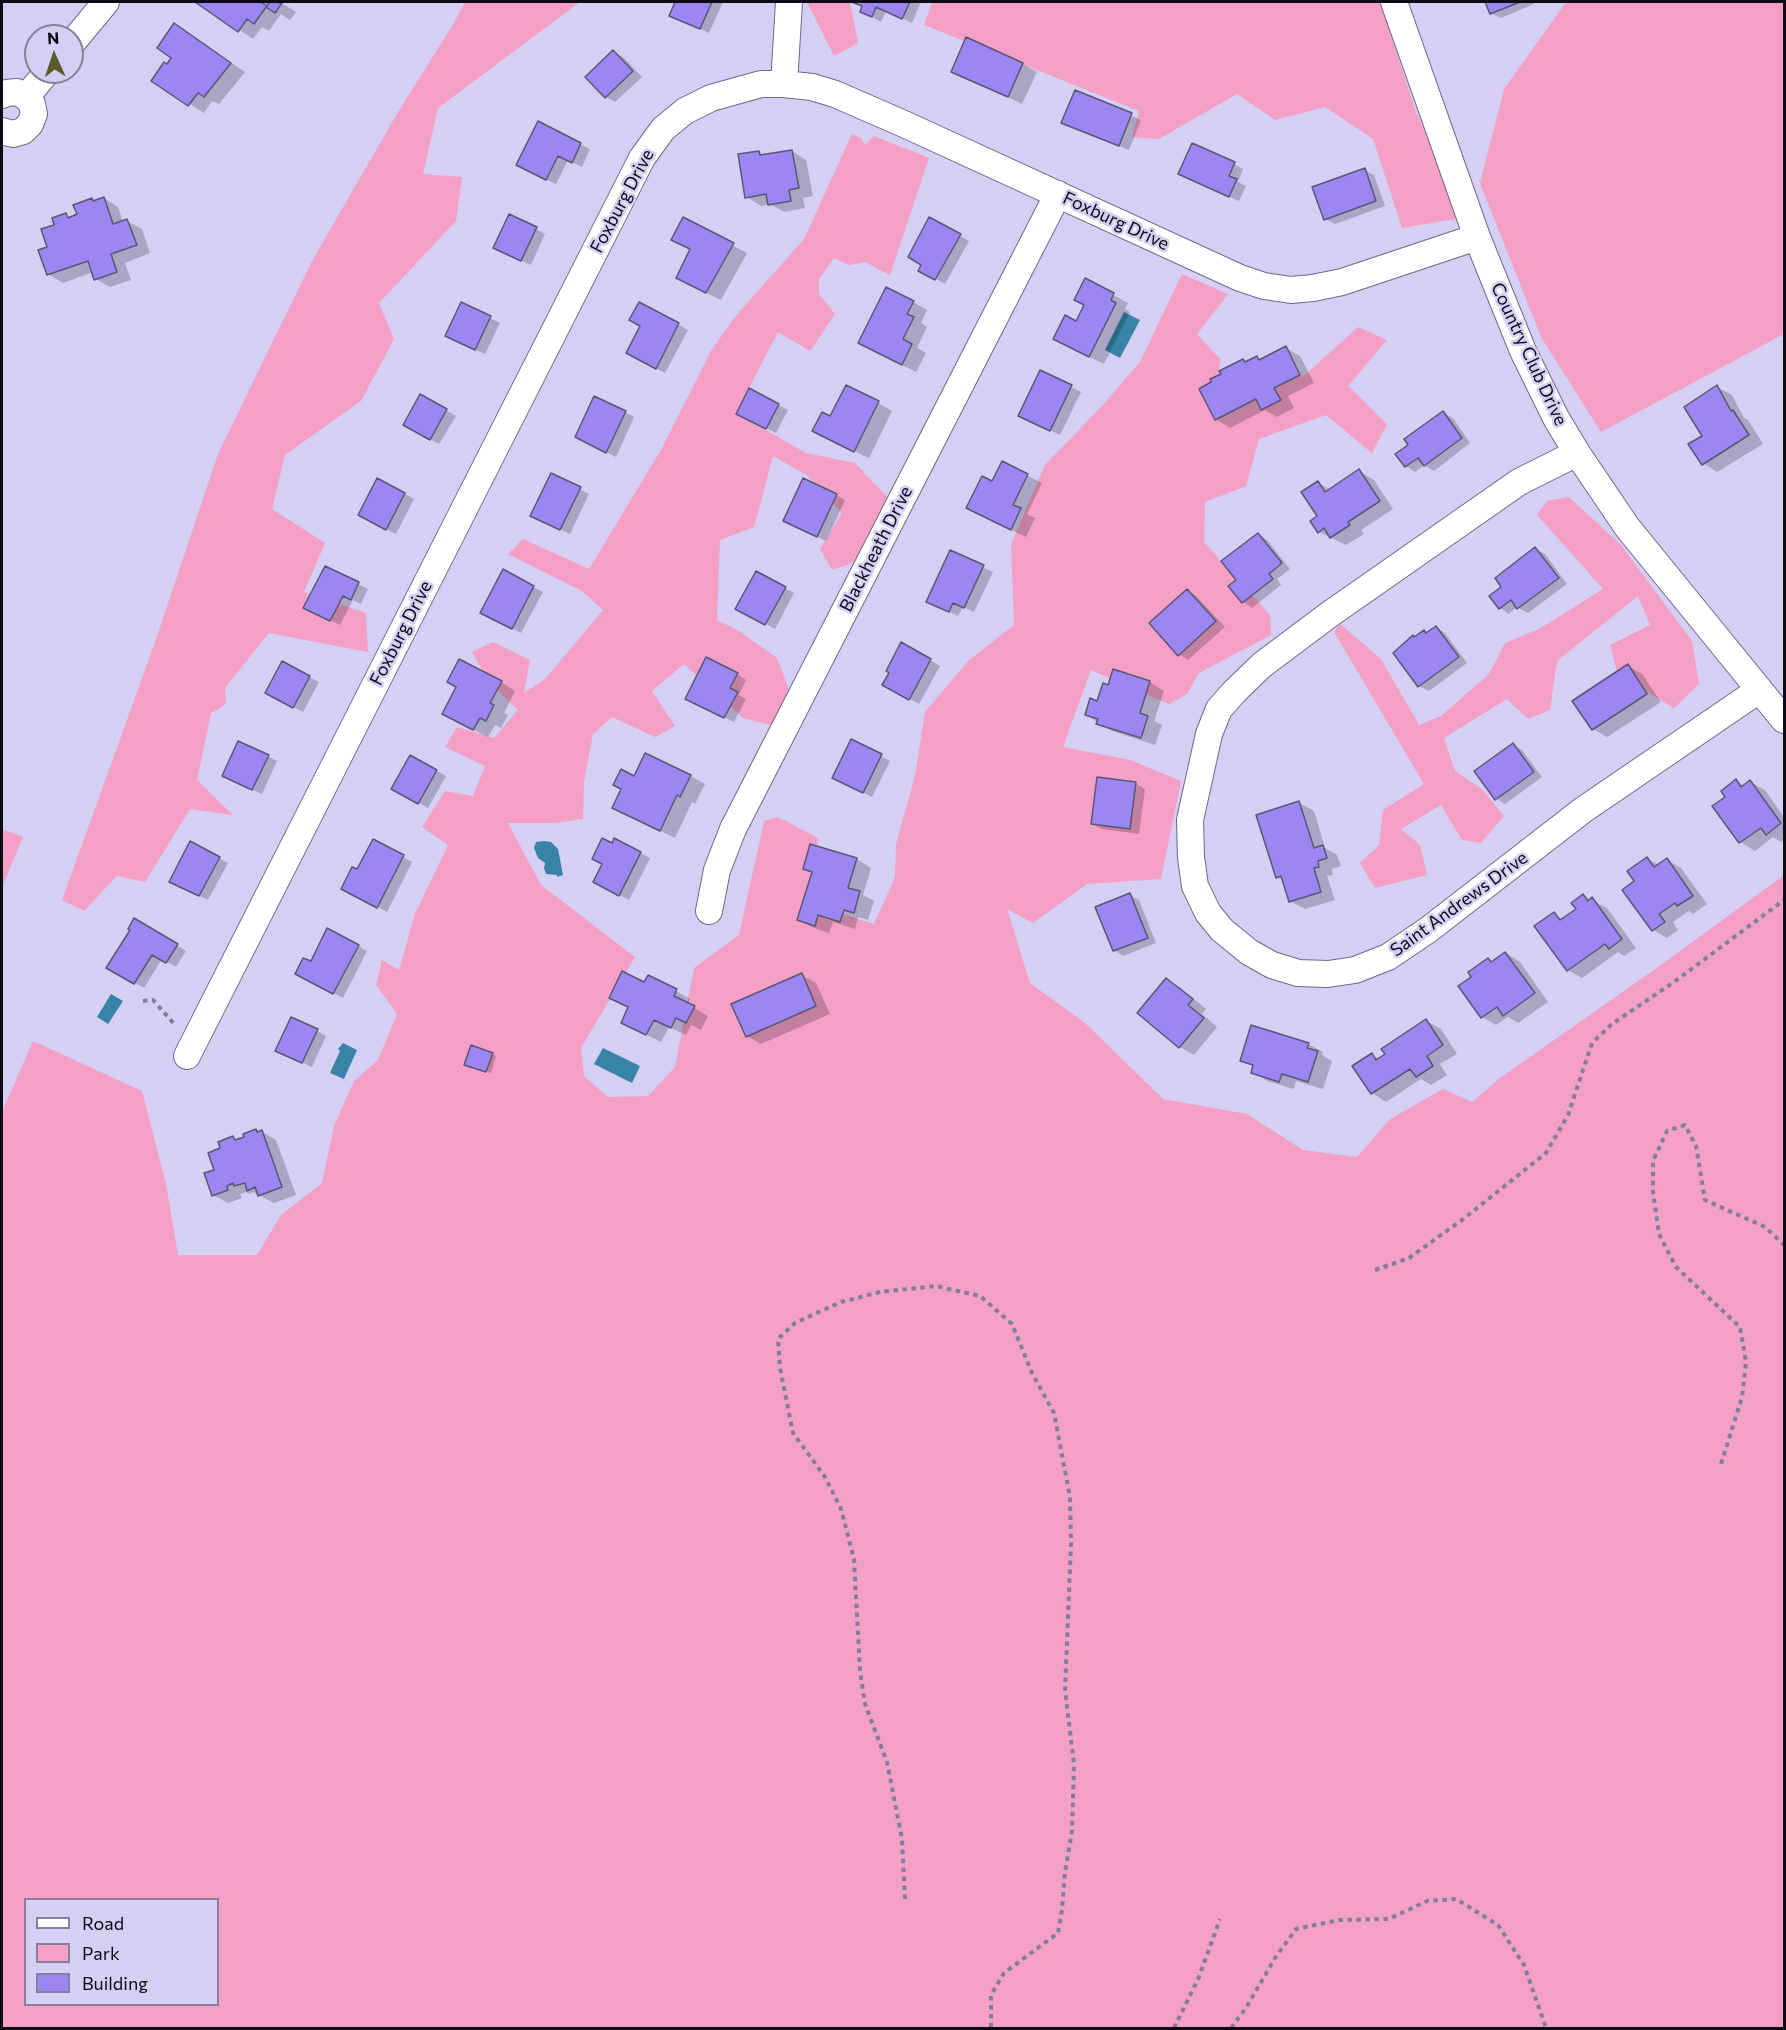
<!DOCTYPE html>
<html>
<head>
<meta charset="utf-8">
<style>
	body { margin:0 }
	#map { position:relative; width:1786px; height:2030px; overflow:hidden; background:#d4cff3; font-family:Commissioner,sans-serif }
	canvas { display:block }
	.frame { position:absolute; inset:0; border:3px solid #0c0a16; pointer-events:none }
	.legend { position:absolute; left:24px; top:1898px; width:195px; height:108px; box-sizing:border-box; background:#d4cff3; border:2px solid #84809b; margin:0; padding:8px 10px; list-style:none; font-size:18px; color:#0c0a16 }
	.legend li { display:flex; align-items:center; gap:12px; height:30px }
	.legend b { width:30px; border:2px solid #84809b }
	.north { position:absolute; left:24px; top:24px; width:60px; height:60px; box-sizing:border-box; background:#d4cff3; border:2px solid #84809b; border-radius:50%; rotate:357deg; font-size:16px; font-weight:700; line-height:24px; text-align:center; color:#0c0a16 }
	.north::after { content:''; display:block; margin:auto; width:21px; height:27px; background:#595b29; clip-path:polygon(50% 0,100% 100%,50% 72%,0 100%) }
</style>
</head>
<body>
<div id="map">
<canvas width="1786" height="2030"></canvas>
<div class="frame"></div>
<ul class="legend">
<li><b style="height:8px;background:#fff"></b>Road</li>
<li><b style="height:16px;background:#f4a0c6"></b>Park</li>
<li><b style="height:16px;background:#9c86f1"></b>Building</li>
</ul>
<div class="north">N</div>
</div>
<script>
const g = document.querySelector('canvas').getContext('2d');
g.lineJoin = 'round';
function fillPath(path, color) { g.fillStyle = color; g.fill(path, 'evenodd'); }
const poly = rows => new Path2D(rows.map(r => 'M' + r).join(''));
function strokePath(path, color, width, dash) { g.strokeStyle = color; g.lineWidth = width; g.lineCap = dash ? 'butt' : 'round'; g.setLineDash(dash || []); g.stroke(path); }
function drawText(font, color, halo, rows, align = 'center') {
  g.font = font + ' Commissioner,sans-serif'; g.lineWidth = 5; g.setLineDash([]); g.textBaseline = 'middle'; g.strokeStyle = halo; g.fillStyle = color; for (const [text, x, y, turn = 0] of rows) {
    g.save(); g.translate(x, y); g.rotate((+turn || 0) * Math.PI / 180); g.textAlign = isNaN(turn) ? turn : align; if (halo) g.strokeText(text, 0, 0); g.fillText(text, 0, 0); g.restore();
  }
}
fillPath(poly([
	[465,2,580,2,438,108,423,174,462,177,456,221,379,303,394,339,361,401,285,455,272,509,325,543,304,592,366,613,368,652,269,633,225,688,226,704,211,713,197,780,233,815,190,809,145,882,117,876,84,911,62,900,154,645,218,454,312,261,398,112,452,26],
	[807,2,850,2,858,43,834,56],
	[932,2,1380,2,1416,112,1443,172,1456,219,1402,228,1373,139,1325,107,1275,120,1237,94,1159,139,1132,137,1139,111,924,25],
	[1566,2,1784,2,1784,334,1601,432,1541,337,1480,183,1504,89],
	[852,134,861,138,865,145,874,136,929,158,890,275,865,262,849,265,834,258,819,279,819,294,835,314,810,351,778,332,736,413,806,453,855,463,891,501,861,560,832,570,820,549,842,513,808,476,773,456,754,527,720,540,717,620,739,631,777,658,792,698,774,726,743,718,684,664,652,691,675,726,655,737,612,717,593,734,584,782,583,819,555,823,508,823,541,885,635,957,581,1048,584,1076,608,1097,648,1096,675,1067,694,968,739,935,764,821,778,817,818,838,813,905,874,924,895,877,896,844,915,776,925,712,968,661,1014,625,1011,544,1045,465,1101,407,1140,362,1182,274,1228,294,1197,334,1220,359,1217,398,1305,375,1358,327,1387,340,1348,386,1387,424,1372,453,1326,415,1259,439,1246,486,1205,502,1204,542,1270,615,1271,635,1199,673,1187,694,1169,704,1091,670,1063,747,1130,760,1181,781,1161,879,1087,884,1033,923,1007,909,1030,983,1085,1023,1163,1099,1247,1114,1303,1150,1357,1157,1390,1119,1443,1089,1472,1102,1500,1078,1661,965,1784,875,1784,2028,2,2028,2,1112,33,1041,142,1091,166,1184,178,1255,257,1255,281,1215,322,1183,334,1126,354,1081,378,1060,397,1014,376,985,382,960,399,970,415,914,448,845,422,827,445,791,473,796,485,766,445,747,457,727,494,738,518,710,489,682,472,652,493,642,530,660,524,693,545,679,603,610,582,591,508,554,523,539,589,569,661,450,711,351,734,318,804,239],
	[26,1900,218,1900,218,2004,26,2004],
	[1569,497,1621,545,1692,641,1699,684,1674,708,1618,675,1610,645,1650,625,1638,596,1557,661,1550,710,1528,719,1507,699,1444,738,1455,771,1482,789,1504,816,1481,843,1462,840,1441,805,1401,829,1420,845,1427,875,1375,888,1360,863,1379,845,1383,810,1424,784,1334,632,1340,624,1381,659,1419,725,1441,716,1489,674,1505,643,1539,629,1603,589,1537,515,1547,501],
	[2,829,23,837,2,887]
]), '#f4a0c6');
fillPath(poly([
	[1124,312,1140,320,1120,358,1105,350],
	[544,841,551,842,558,849,563,875,557,877,557,875,546,874,544,868,545,863,538,858,534,848,536,842],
	[111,994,123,1001,108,1024,97,1017],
	[343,1043,357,1050,344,1079,330,1073,340,1051,338,1049],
	[603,1048,640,1066,632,1083,594,1064]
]), '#3784a8');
fillPath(poly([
	[198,2,284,2,283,4,296,12,290,20,281,14,269,31,262,27,253,39],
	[676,2,723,2,709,33,671,15],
	[854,2,921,2,912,23,886,11,881,22,862,11,864,6],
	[1487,2,1532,2,1534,4,1501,18,1491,13],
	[175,25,245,72,219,104,212,101,204,113,153,80,173,58],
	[613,52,623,57,642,77,615,102,606,97],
	[1023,64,1037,72,1022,104,953,71],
	[1075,92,1141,120,1129,150,1073,127],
	[539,123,590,149,582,167,568,160,556,184,527,170],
	[792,151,806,160,813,196,803,198,805,208,784,212,770,204,761,206,747,197,758,152,765,156],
	[1234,164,1243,169,1238,182,1246,186,1239,201,1189,179],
	[1364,170,1374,175,1385,206,1335,224,1326,219],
	[104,198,118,207,123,222,127,221,142,229,150,253,125,263,131,280,110,287,96,279,93,272,63,283,48,274,49,248,56,225,66,215,72,218,79,215,92,200,95,201],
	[683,219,747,253,721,300,692,286,692,249],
	[930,219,969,241,945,284,920,270],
	[536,229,545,234,531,265,505,253],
	[1085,280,1128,303,1125,309,1130,312,1104,364,1069,347,1086,305],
	[913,302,927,310,921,323,927,327,917,348,926,353,916,372,874,351],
	[462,304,500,323,485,354,456,341],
	[640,304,688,330,665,373,637,358,642,326],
	[1286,348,1300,356,1314,383,1288,396,1294,408,1277,417,1265,410,1230,428,1216,419,1243,361,1246,363,1257,357,1261,360],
	[1041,372,1081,392,1060,435,1029,420],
	[1717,387,1732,395,1744,418,1748,420,1763,444,1717,472,1703,463,1704,436],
	[750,390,788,410,776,433,747,418],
	[421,396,456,416,439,444,405,425],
	[878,403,892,411,869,458,829,439,831,418],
	[625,412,634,417,616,457,586,442],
	[1443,413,1453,418,1470,443,1434,471,1424,465,1415,472,1406,466,1410,446],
	[1002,463,1042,483,1027,514,1035,518,1026,537,983,516,992,483],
	[1359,471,1374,480,1393,509,1361,530,1364,534,1346,545,1319,532,1318,483,1331,490],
	[551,475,589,494,570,534,541,520],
	[405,494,414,499,396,534,369,520],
	[836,495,845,500,826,541,794,525],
	[1258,534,1267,540,1290,569,1277,579,1281,585,1252,608,1243,602,1238,581],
	[1535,549,1545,554,1567,584,1528,613,1517,607,1509,614,1500,608,1503,587],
	[951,552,993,572,974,612,963,607,958,616,937,606],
	[325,568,368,589,361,604,353,600,340,625,315,613],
	[756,573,794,593,775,629,737,608],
	[533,587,543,592,521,633,491,617],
	[1187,591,1196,596,1225,627,1188,660,1179,654],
	[1436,627,1445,633,1467,663,1429,691,1419,686,1424,631,1428,634],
	[902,644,940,666,919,704,884,684],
	[283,663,319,682,303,712,276,698],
	[1628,666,1642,674,1661,702,1607,737,1593,729],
	[1114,671,1150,682,1164,691,1154,721,1162,725,1155,745,1112,731,1086,715,1098,703,1109,687],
	[737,674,746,680,739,695,746,699,734,722,696,703],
	[501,682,515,691,504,713,508,715,501,728,495,725,488,737,458,722],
	[852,741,890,761,872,797,843,782],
	[1513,745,1522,750,1542,777,1505,804,1496,798],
	[268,756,277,761,262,794,233,781],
	[411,757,446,776,428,808,393,788],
	[690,776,705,784,695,804,692,802,675,838,628,815,635,778],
	[1736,781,1745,786,1750,782,1765,790,1784,817,1784,839,1781,842,1773,837,1755,851,1740,842,1714,806,1727,797],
	[1136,784,1145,789,1139,834,1102,829,1092,824],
	[1299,803,1314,811,1325,848,1337,855,1341,866,1332,869,1333,875,1327,876,1335,900,1305,909,1290,901,1284,881,1277,877],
	[615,840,650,858,629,900,604,887],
	[374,841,412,862,387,912,352,893,358,871],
	[811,846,857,859,871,868,863,895,874,901,868,920,858,917,855,929,833,922,829,933,814,928,799,920,813,873,804,868],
	[219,858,228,863,208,900,181,887],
	[1647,859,1659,865,1667,860,1681,868,1707,904,1693,914,1689,911,1673,922,1678,930,1667,938,1653,930,1636,881],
	[1130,895,1139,900,1156,943,1123,956,1114,950],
	[1583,896,1607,908,1636,948,1624,956,1618,952,1582,978,1568,970,1554,914,1563,920,1578,910],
	[135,920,186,951,176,967,162,959,144,988,108,968,132,929],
	[358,946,367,951,343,998,306,979,311,963],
	[1506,953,1520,962,1548,1002,1518,1023,1508,1017,1496,1025,1482,1017,1473,977,1488,960,1493,962],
	[801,975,816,983,830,1014,761,1044,747,1036],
	[1167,980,1181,988,1206,1009,1202,1014,1217,1027,1194,1055,1180,1047],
	[676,991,690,999,688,1004,708,1016,701,1030,691,1025,686,1035,669,1027,661,1042,637,1030],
	[1426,1021,1441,1029,1457,1054,1440,1064,1447,1075,1431,1085,1421,1079,1386,1102,1372,1093,1372,1055,1380,1059],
	[317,1031,326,1036,312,1067,286,1055],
	[1308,1044,1323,1052,1322,1055,1332,1061,1323,1089,1296,1081,1294,1089,1267,1081,1253,1072,1254,1067,1242,1060],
	[492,1054,496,1056,491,1073,470,1066],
	[256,1131,262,1132,276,1140,296,1195,274,1203,253,1192,249,1194,246,1192,240,1194,242,1198,228,1203,213,1195,216,1171,221,1149,233,1138,238,1141]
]), '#0003');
const building = poly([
	[195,2,261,2,267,6,270,2,282,3,275,13,266,7,254,24,247,19,238,32,195,2],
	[675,2,712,2,700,29,669,16,675,2],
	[852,2,910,2,902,19,876,7,872,17,860,12,862,6,852,2],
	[1485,2,1520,2,1490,14,1485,2],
	[174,23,231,63,204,97,198,93,188,106,151,81,164,62,167,64,171,58,157,48,174,23],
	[966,37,1023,63,1008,97,951,72,966,37],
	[613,50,633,71,605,98,585,77,613,50],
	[1075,90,1132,113,1119,146,1061,123,1075,90],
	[538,121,581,143,572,163,558,156,546,180,516,165,538,121],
	[1192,143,1235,162,1229,176,1237,179,1229,197,1178,174,1192,143],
	[792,150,799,188,789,190,791,201,768,205,766,194,745,198,738,154,759,151,760,155,792,150],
	[1365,168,1376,201,1324,220,1312,187,1365,168],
	[104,197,113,224,127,219,137,245,111,254,117,272,94,280,88,261,47,275,38,250,47,247,41,229,54,225,52,218,66,213,68,218,77,214,73,205,92,198,93,201,104,197],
	[509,214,537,227,521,261,493,248,509,214],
	[683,217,734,243,706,293,676,278,690,249,671,240,683,217],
	[929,217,961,234,935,280,918,271,921,265,908,257,929,217],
	[1085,278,1114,293,1111,300,1116,303,1089,357,1053,339,1065,315,1076,321,1084,305,1074,300,1085,278],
	[886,287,914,301,907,314,914,317,903,339,912,344,902,365,858,343,886,287],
	[461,302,491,316,475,350,445,336,461,302],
	[639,302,679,323,656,369,626,353,640,326,629,320,639,302],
	[1286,346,1300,375,1274,388,1281,400,1261,410,1256,399,1215,420,1199,389,1211,382,1210,379,1221,374,1219,371,1243,359,1245,362,1257,356,1259,360,1286,346],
	[1040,370,1072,385,1050,431,1018,416,1040,370],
	[846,385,879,401,854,452,812,431,822,412,830,416,846,385],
	[1717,385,1731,411,1733,410,1749,435,1702,465,1688,444,1702,436,1684,407,1717,385],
	[749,388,779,404,766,429,736,414,749,388],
	[420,394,447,409,430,440,403,425,420,394],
	[594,396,626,411,606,453,575,437,594,396],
	[1443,411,1462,438,1424,466,1418,458,1405,467,1395,454,1408,445,1404,439,1443,411],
	[1002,461,1028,474,1013,505,1021,508,1011,530,966,508,982,476,992,481,1002,461],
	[1359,469,1380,501,1348,522,1350,525,1330,538,1324,528,1318,533,1310,521,1317,516,1301,492,1318,481,1325,492,1359,469],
	[551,473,581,487,560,530,530,516,551,473],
	[377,478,405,493,386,530,358,515,377,478],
	[803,478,837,494,817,537,783,521,803,478],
	[1258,533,1282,563,1269,574,1273,579,1242,603,1228,586,1236,580,1221,561,1258,533],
	[1535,547,1559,578,1517,609,1511,600,1499,609,1489,596,1501,587,1495,578,1535,547],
	[950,550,984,565,964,608,953,603,949,612,926,602,950,550],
	[325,566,359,582,351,600,343,596,330,621,303,608,325,566],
	[503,569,534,586,512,629,480,613,503,569],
	[756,571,786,587,765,625,735,609,756,571],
	[1187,589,1216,621,1178,656,1149,623,1187,589],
	[1436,626,1459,657,1418,687,1393,653,1413,635,1414,637,1424,630,1426,633,1436,626],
	[901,642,931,659,909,700,882,685,889,673,886,671,901,642],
	[706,657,738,673,730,688,738,692,724,718,685,699,706,657],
	[459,659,502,681,490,703,494,705,486,721,480,718,473,730,442,714,456,687,447,682,459,659],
	[282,661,310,676,293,708,265,693,282,661],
	[1628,664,1647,694,1592,730,1572,701,1628,664],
	[1113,669,1150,681,1140,713,1148,716,1141,738,1096,724,1098,719,1085,715,1090,698,1097,701,1103,683,1108,685,1113,669],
	[851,739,882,754,863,793,832,778,851,739],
	[238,741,269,755,252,790,222,776,238,741],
	[1513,743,1534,772,1495,800,1474,771,1513,743],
	[645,753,691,775,680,797,677,795,660,831,612,808,621,789,613,785,621,769,634,776,645,753],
	[410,755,437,770,418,804,391,789,410,755],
	[1097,777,1136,782,1130,829,1091,824,1097,777],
	[1736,779,1741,787,1750,780,1781,823,1766,835,1761,828,1739,843,1712,806,1725,797,1721,791,1736,779],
	[1299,801,1314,848,1323,845,1327,858,1318,861,1319,867,1314,868,1321,892,1289,902,1281,876,1276,878,1256,815,1299,801],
	[602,838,612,843,614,838,641,852,619,896,593,882,602,864,592,859,602,838],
	[373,839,404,855,377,908,341,889,352,867,357,869,373,839],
	[190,841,220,857,199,896,169,882,190,841],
	[810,844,857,858,848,888,860,891,854,913,844,910,840,922,818,915,815,926,797,920,812,872,803,869,810,844],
	[1647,857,1654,867,1667,858,1693,896,1677,906,1675,903,1659,914,1665,922,1652,931,1622,890,1634,881,1627,871,1647,857],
	[1130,893,1148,938,1113,951,1095,907,1130,893],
	[1583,894,1588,901,1592,897,1622,939,1609,949,1605,944,1567,971,1534,926,1554,912,1560,920,1576,909,1571,903,1583,894],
	[134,918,178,944,166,963,152,955,134,984,106,968,130,930,128,929,134,918],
	[327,928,359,945,333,994,295,974,303,958,311,961,327,928],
	[1505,952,1535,993,1503,1016,1497,1007,1481,1018,1458,986,1471,977,1468,972,1488,958,1491,962,1505,952],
	[622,971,644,982,648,975,677,989,674,996,695,1006,686,1023,676,1018,671,1028,654,1020,646,1035,621,1023,628,1007,609,998,622,971],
	[802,973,816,1006,746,1037,731,1004,802,973],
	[1166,978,1193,999,1188,1005,1204,1018,1179,1048,1137,1013,1166,978],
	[291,1017,318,1029,302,1063,275,1051,291,1017],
	[1426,1019,1443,1045,1427,1056,1433,1066,1416,1077,1410,1069,1371,1094,1352,1066,1372,1053,1376,1060,1385,1054,1381,1049,1426,1019],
	[1251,1025,1309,1043,1307,1048,1318,1051,1308,1082,1282,1074,1279,1082,1251,1073,1253,1065,1240,1061,1251,1025],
	[471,1045,493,1053,486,1072,464,1065,471,1045],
	[256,1129,257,1132,262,1130,282,1187,258,1196,255,1187,247,1191,245,1183,234,1186,233,1183,227,1186,228,1190,212,1196,204,1173,214,1170,208,1153,220,1148,218,1142,233,1136,235,1140,244,1137,243,1134,256,1129]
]);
fillPath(building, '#9c86f1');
strokePath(building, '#5a5675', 1.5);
const minor = poly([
	[1394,2,1477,237,1523,351,1556,418,1577,453,1627,527,1784,720],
	[72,43,106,2],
	[784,84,789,2],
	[2,95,7,93,17,92,26,97,32,104,34,114,30,124,23,131,13,134,2,131],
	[26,97,47,72],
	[1577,453,1519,482,1330,614,1262,665,1235,691,1219,709,1209,734,1190,820,1191,857,1195,886,1208,913,1222,930,1249,952,1272,965,1298,973,1328,974,1355,970,1388,957,1428,930,1583,810,1759,690],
	[709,911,717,870,733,829,1058,194],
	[187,1056,642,158,663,129,685,111,711,98,761,84,784,84,812,87,835,94,904,124,1240,278,1264,286,1291,290,1313,288,1342,282,1477,237]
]);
strokePath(minor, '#6e6989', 28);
strokePath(poly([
	[143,1001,153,1000,176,1026],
	[1375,1270,1409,1258,1462,1220,1546,1153,1568,1115,1592,1043,1612,1024,1674,982,1784,900],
	[1721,1464,1742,1397,1746,1362,1740,1327,1676,1267,1659,1234,1653,1192,1653,1161,1667,1131,1685,1125,1696,1146,1705,1200,1765,1227,1784,1245],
	[905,1899,902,1839,887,1762,865,1704,860,1671,854,1559,841,1509,825,1477,793,1433,780,1368,778,1339,795,1323,841,1302,880,1292,936,1286,980,1296,1012,1324,1032,1373,1054,1413,1070,1497,1071,1544,1065,1690,1074,1764,1072,1831,1065,1872,1062,1910,1058,1933,1004,1973,991,1995,991,2028],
	[1174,2028,1199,1977,1220,1919],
	[1231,2028,1246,2008,1275,1958,1296,1929,1339,1920,1389,1919,1427,1901,1456,1899,1498,1925,1524,1965,1546,2028]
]), '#817e98', 4, [4.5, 4.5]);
strokePath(minor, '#fff', 26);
drawText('18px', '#0c0a16', '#d4cff3', [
	["Foxburg Drive",622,201,-62],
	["Foxburg Drive",1116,221,25],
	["Country Club Drive",1529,354,65],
	["Blackheath Drive",876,549,-63],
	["Foxburg Drive",401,633,-63],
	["Saint Andrews Drive",1459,904,-36]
]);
</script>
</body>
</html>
